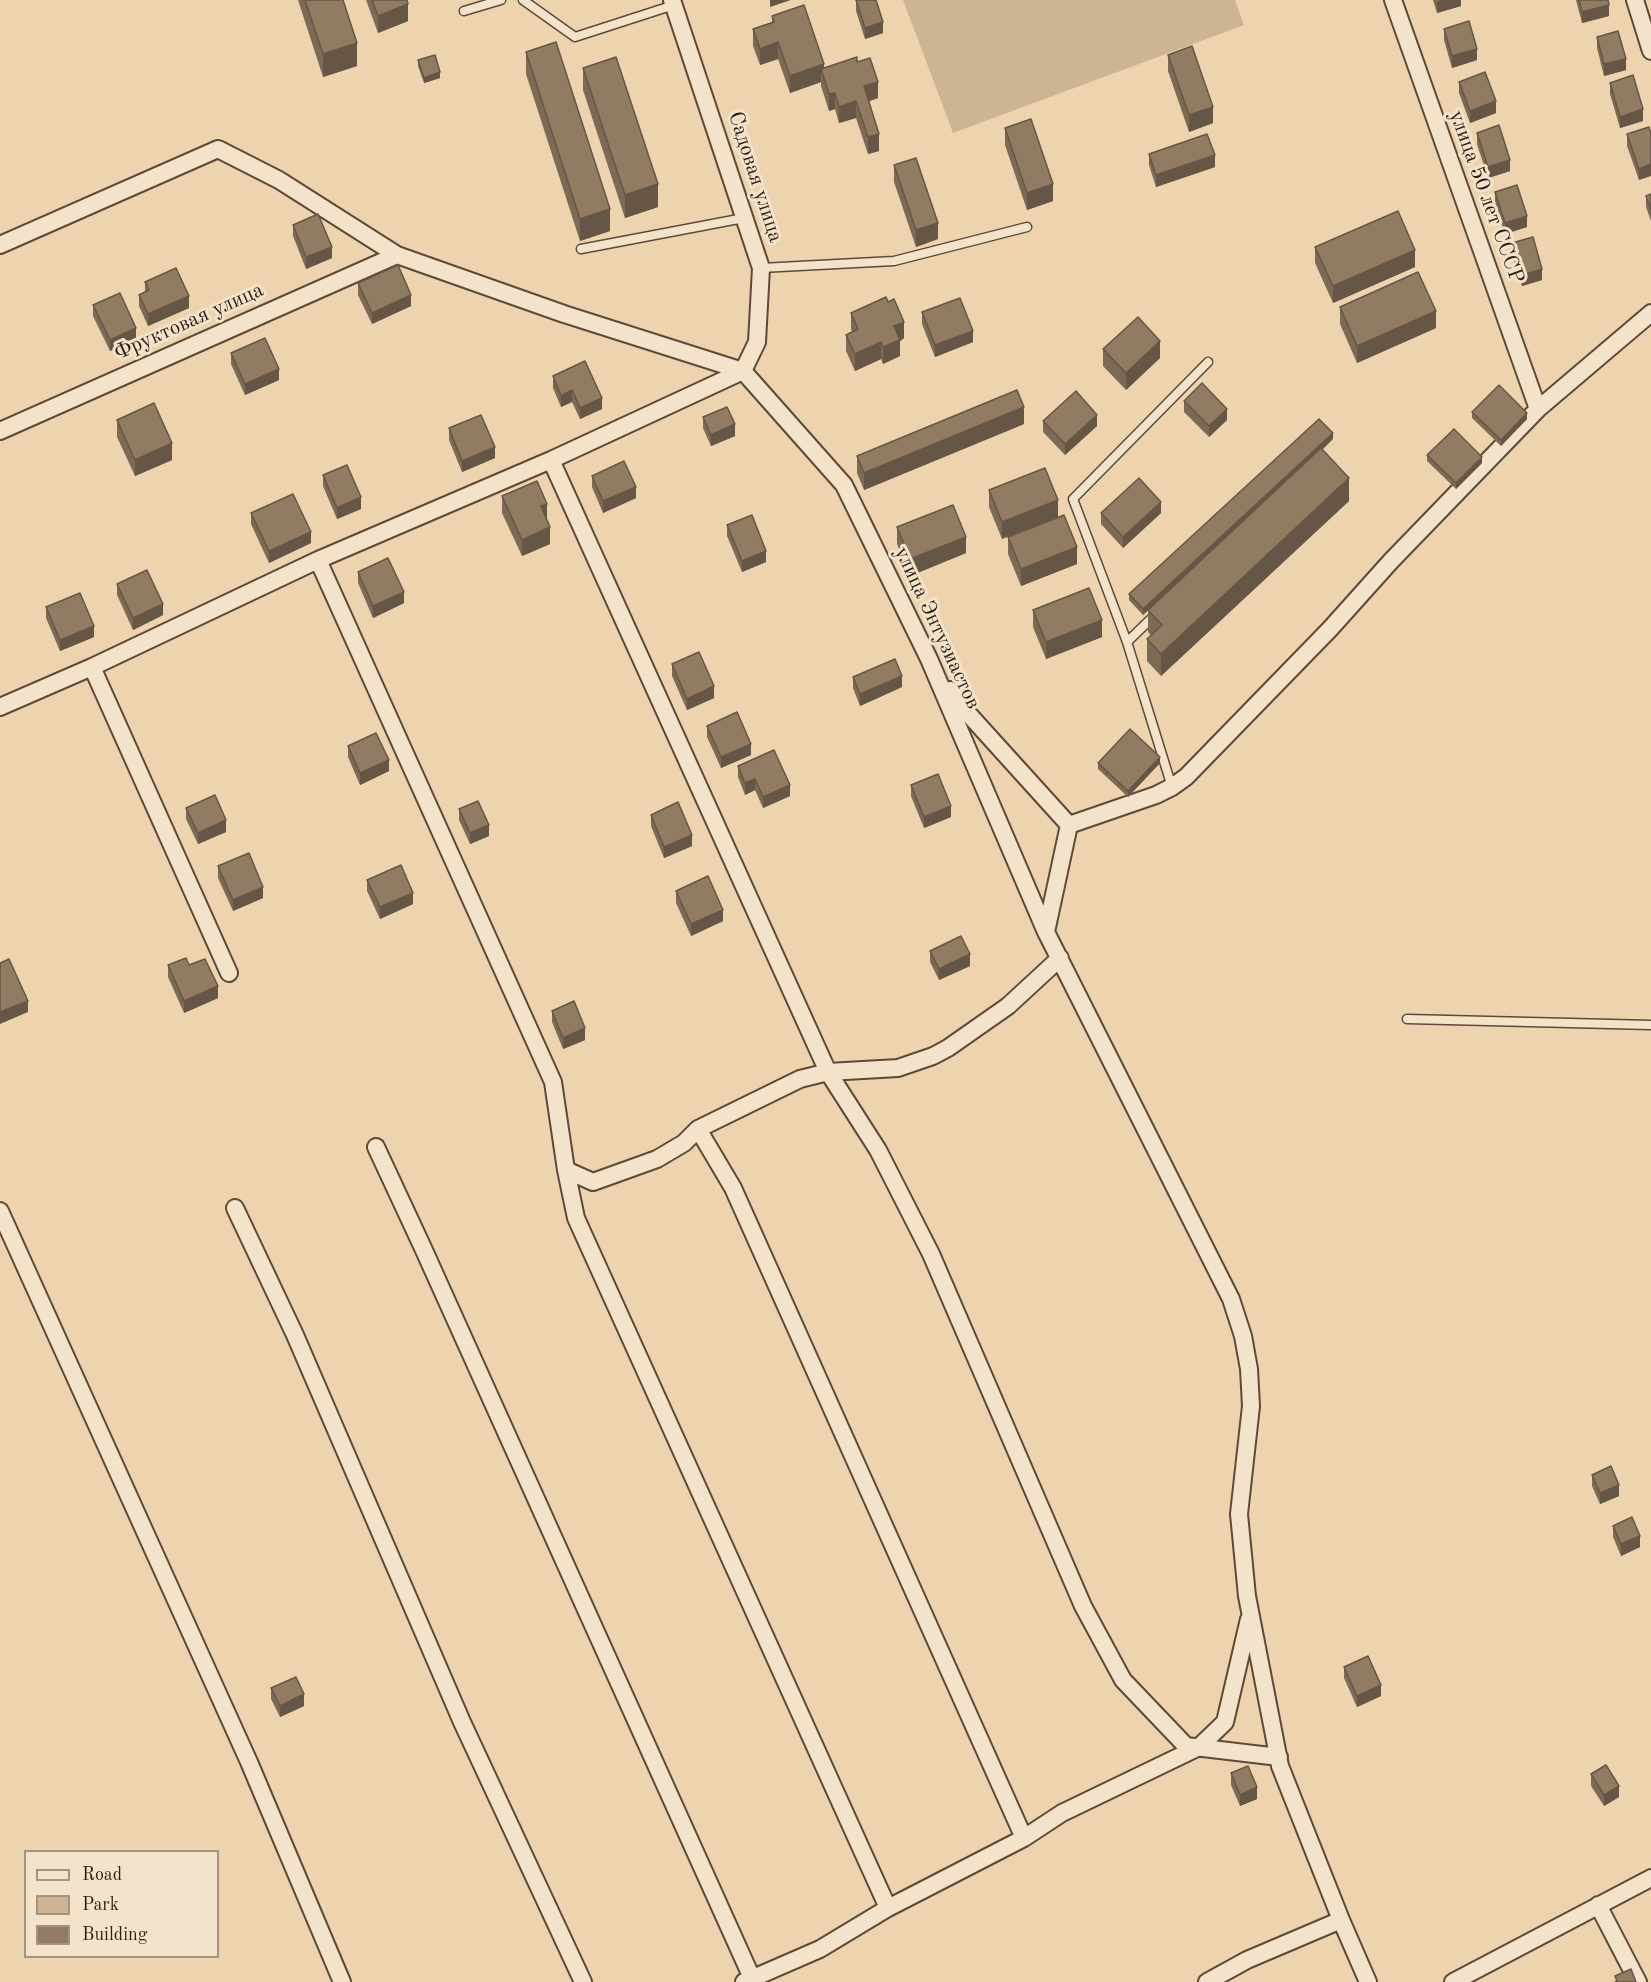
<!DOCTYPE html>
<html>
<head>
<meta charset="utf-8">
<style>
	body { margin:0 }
	#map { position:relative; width:1651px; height:1982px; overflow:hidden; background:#edd4ae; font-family:"Old Standard TT",serif }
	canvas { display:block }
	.legend { position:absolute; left:24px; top:1850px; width:195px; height:108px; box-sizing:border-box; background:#f3e3ca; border:2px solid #a49380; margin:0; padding:8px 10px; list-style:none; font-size:18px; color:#2e1b11 }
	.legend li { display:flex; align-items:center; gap:12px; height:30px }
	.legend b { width:30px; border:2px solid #a49380 }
</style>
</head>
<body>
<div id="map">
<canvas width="1651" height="1982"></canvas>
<ul class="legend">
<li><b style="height:8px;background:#f3e3ca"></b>Road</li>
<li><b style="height:16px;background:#cdb593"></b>Park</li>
<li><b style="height:16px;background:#917b63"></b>Building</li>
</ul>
</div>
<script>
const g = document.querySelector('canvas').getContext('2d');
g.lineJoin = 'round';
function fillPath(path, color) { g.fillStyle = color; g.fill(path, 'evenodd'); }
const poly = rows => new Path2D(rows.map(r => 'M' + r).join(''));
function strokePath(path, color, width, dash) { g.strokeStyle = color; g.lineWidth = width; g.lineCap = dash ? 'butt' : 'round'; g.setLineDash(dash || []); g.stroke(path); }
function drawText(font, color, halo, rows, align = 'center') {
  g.font = font + ' "Old Standard TT",serif'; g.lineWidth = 6; g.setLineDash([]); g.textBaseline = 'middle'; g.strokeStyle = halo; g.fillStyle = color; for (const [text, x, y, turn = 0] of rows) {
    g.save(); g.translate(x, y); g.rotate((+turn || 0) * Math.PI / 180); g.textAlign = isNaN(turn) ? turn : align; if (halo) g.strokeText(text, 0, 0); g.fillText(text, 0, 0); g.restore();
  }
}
fillPath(poly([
	[903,0,1235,0,1244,25,953,133]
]), '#cdb593');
const service = poly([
	[523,0,575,37,674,5],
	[464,11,501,0],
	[581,249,744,218],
	[761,268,894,261,1027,227],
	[1155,615,1127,642,1073,499,1208,362],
	[1127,642,1172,787],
	[1407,1019,1651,1025]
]);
const minor = poly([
	[672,0,761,268,757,342,743,371],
	[1393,0,1538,409],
	[1635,0,1651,51],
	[0,245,218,149,279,180,397,255,564,314,743,371,844,485,929,659,1046,932,1231,1299,1243,1336,1249,1369,1251,1406,1239,1514,1247,1596,1280,1766,1341,1920,1368,1982],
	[0,431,397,255],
	[551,460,828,1072,878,1150,931,1254,1083,1606,1123,1680,1186,1746,1279,1757],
	[318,560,553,1082,566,1170,576,1218,888,1908],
	[92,667,229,973],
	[950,690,964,709,1069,825],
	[0,707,92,667,318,560,551,460,743,371],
	[1046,932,1069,825,1156,795,1172,787,1186,777,1330,629,1391,561,1538,409,1651,313],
	[698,1129,733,1188,1024,1838],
	[376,1147,423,1248,752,1978],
	[566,1170,593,1182,657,1159,684,1143,698,1129,800,1079,828,1072,898,1068,933,1056,948,1048,1008,1006,1060,958],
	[235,1208,295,1335,462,1722,583,1982],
	[0,1211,249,1762,342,1982],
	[1598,1905,1638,1982],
	[744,1982,820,1949,888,1908,1024,1838,1062,1813,1199,1747,1225,1722,1249,1619],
	[1207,1982,1247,1960,1341,1920],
	[1453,1982,1651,1878]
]);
strokePath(service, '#5e4938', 11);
strokePath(minor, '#5e4938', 20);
strokePath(service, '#f3e3ca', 8);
strokePath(minor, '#f3e3ca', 16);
fillPath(poly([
	[298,0,343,0,357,66,323,77],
	[366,0,407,0,408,21,378,33],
	[856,0,883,33,865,39,856,11],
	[1433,0,1461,0,1461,6,1437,13],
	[1576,0,1608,0,1609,16,1582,23],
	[772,16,824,68,857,62,878,98,869,101,879,151,868,154,856,118,839,123,835,109,829,111,821,86,821,82,790,93,778,59,760,65,753,46,753,29,772,22],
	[1444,29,1477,60,1452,68,1444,40],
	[1597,37,1626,70,1604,76,1597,48],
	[526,52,610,231,580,241,526,74],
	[1168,55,1213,123,1189,132,1168,71],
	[418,60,440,78,424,83,418,66],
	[583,68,658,207,625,218,583,90],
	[1459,82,1496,113,1470,123,1459,93],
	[1610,83,1643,121,1620,128,1610,94],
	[1649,127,1639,180,1627,146,1627,134],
	[1005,128,1053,201,1027,210,1005,145],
	[1477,133,1510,171,1488,178,1477,144],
	[1149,154,1215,167,1156,187,1149,165],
	[894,165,938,239,916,247,894,182],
	[1495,192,1527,227,1505,234,1495,203],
	[1651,194,1651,221,1646,207,1646,196],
	[293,225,332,258,306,269,293,236],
	[1512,243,1542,280,1522,286,1512,255],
	[1315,247,1415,267,1333,303,1315,263],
	[145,282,189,308,148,326,139,306,139,295,145,292],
	[358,283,411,306,372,324,358,295],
	[93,305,136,339,110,351,93,316],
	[1340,307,1436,328,1357,363,1340,324],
	[922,312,973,342,935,357,922,324],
	[851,313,904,338,900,341,900,356,883,364,881,359,855,371,846,351,846,335,852,332,851,329],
	[1103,349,1160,358,1126,390,1103,366],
	[231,353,279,380,245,395,231,364],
	[553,376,602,409,580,419,572,402,561,407,553,388],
	[1184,401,1227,420,1209,437,1184,412],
	[1472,412,1527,419,1501,446,1472,418],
	[703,417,735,436,711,446,703,428],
	[117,420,172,460,135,476,117,437],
	[1043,421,1097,426,1065,455,1043,432],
	[1024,424,864,490,857,473,857,456],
	[449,428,495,458,462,472,449,440],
	[1333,439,1322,450,1349,501,1161,676,1147,661,1147,639,1151,635,1148,632,1148,610,1143,615,1129,600,1129,594],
	[1427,455,1482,463,1456,489,1427,461],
	[1045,468,1002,539,989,507,989,490],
	[323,475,361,509,337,519,323,486],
	[592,476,636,498,603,513,592,487],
	[502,496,547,518,550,544,522,556,502,513],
	[251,513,311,543,269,563,251,524],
	[1101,513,1161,513,1123,548,1101,524],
	[727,525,766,562,742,572,727,536],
	[897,527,966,553,910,576,897,544],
	[1008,537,1077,564,1021,586,1008,554],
	[358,572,404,603,373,618,358,583],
	[117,584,163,615,133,630,117,595],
	[46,607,94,637,60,651,46,618],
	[1033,610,1102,637,1046,659,1033,627],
	[672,664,714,698,687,710,672,676],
	[853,677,902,687,860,706,853,688],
	[707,726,751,755,721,768,707,737],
	[348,746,389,771,360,785,348,757],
	[1098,763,1160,763,1128,797,1098,769],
	[738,766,790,796,763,808,755,790,745,795,738,777],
	[911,785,951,817,924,828,911,796],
	[186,808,226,832,198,844,186,819],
	[459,809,489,836,470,844,459,820],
	[651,815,692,846,664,858,651,826],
	[218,866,263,898,233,911,218,878],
	[367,880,413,904,380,919,367,891],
	[676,891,723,921,691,936,676,903],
	[930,951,970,966,939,980,930,962],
	[168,965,189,965,218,998,184,1013,168,977],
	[552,1011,585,1040,563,1049,552,1022],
	[1592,1475,1619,1496,1600,1504,1592,1486],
	[1613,1526,1640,1547,1621,1556,1613,1537],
	[1344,1667,1381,1696,1357,1707,1344,1678],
	[271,1688,304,1706,280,1717,271,1699],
	[1231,1773,1257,1799,1240,1806,1231,1785],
	[1591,1774,1619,1797,1604,1806,1591,1786]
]), '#7d6a55');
fillPath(poly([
	[770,0,791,0,770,7],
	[1443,0,1461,0,1461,6,1437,13,1437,2],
	[408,4,408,21,378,33,378,16],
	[1609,5,1609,16,1582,23,1582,12],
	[883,22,883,33,865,39,865,28],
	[778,42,778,59,760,65,760,49],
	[357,43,357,66,323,77,323,54],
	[1477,49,1477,60,1452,68,1452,56],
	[1626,59,1626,70,1604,76,1604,64],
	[824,64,824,78,821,69,821,82,790,93,790,76],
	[440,72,440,78,424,83,424,78],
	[878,82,878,98,864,103,864,86],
	[835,93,835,109,829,111,829,94],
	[856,101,856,118,839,123,839,107],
	[1496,101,1496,113,1470,123,1470,111],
	[1213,107,1213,123,1189,132,1189,115],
	[1643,109,1643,121,1620,128,1620,117],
	[879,134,879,151,868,154,868,137],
	[1215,155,1215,167,1156,187,1156,175],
	[1510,160,1510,171,1488,178,1488,167],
	[1651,164,1651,176,1639,180,1639,169],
	[658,184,658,207,625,218,625,195],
	[1053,184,1053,201,1027,210,1027,193],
	[610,209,610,231,580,241,580,219],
	[1527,216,1527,227,1505,234,1505,223],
	[938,223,938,239,916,247,916,230],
	[332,247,332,258,306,269,306,257],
	[1415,250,1415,267,1333,303,1333,286],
	[1542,269,1542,280,1522,286,1522,275],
	[411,295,411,306,372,324,372,313],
	[189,296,189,308,148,326,148,314],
	[1436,311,1436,328,1357,363,1357,346],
	[904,322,904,338,900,341,900,356,883,364,883,347,894,326],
	[136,328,136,339,110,351,110,340],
	[973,331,973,342,935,357,935,345],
	[1160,341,1160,358,1126,390,1126,373],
	[881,342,881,359,855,371,855,354],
	[279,369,279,380,245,395,245,384],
	[572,390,572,402,561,407,561,396],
	[602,398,602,409,580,419,580,408],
	[1024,407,1024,424,864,490,864,473],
	[1227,409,1227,420,1209,437,1209,426],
	[1527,413,1527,419,1501,446,1501,440],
	[1097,415,1097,426,1065,455,1065,444],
	[735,424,735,436,711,446,711,435],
	[1333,433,1333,439,1143,615,1143,609],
	[172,443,172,460,135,476,135,460],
	[495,447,495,458,462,472,462,461],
	[1482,457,1482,463,1456,489,1456,483],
	[1349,478,1349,501,1161,676,1161,654],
	[636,487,636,498,603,513,603,501],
	[361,497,361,509,337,519,337,508],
	[1058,500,1058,517,1002,539,1002,522],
	[1161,502,1161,513,1123,548,1123,537],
	[547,504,547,521,541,506],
	[550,527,550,544,522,556,522,540],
	[311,532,311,543,269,563,269,551],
	[966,537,966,553,910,576,910,559],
	[1077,547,1077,564,1021,586,1021,569],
	[766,551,766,562,742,572,742,561],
	[404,592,404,603,373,618,373,606],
	[163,604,163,615,133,630,133,618],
	[1102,620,1102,637,1046,659,1046,642],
	[94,626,94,637,60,651,60,640],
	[902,676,902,687,860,706,860,694],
	[714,686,714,698,687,710,687,699],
	[751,744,751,755,721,768,721,757],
	[1160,757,1160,763,1128,797,1128,791],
	[389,760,389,771,360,785,360,773],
	[755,779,755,790,745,795,745,783],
	[790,785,790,796,763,808,763,797],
	[951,806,951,817,924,828,924,817],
	[226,820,226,832,198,844,198,833],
	[489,825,489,836,470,844,470,833],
	[692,835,692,846,664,858,664,847],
	[263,887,263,898,233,911,233,900],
	[413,893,413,904,380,919,380,907],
	[723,910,723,921,691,936,691,924],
	[970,954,970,966,939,980,939,969],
	[218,986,218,998,184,1013,184,1001],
	[28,1001,28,1012,0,1024,0,1012],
	[585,1028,585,1040,563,1049,563,1038],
	[1619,1485,1619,1496,1600,1504,1600,1493],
	[1640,1536,1640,1547,1621,1556,1621,1544],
	[1381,1685,1381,1696,1357,1707,1357,1696],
	[304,1694,304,1706,280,1717,280,1706],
	[1619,1786,1619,1797,1604,1806,1604,1795],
	[1257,1787,1257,1799,1240,1806,1240,1795]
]), '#665645');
const building = poly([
	[305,0,343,0,357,43,323,54,305,0],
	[372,0,407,0,408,4,378,16,372,0],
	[856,0,876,0,883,22,865,28,856,0],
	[1579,0,1608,0,1609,5,1582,12,1579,0],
	[804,5,824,64,790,76,778,42,760,49,753,29,774,22,772,16,804,5],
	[1469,21,1477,49,1452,56,1444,29,1469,21],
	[1618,31,1626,59,1604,64,1597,37,1618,31],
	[556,42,610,209,580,219,526,52,556,42],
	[1192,46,1213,107,1189,115,1168,55,1192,46],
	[435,55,440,72,424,78,418,60,435,55],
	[616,57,658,184,625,195,583,68,616,57],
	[857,57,857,62,870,58,878,82,864,86,879,134,868,137,856,101,839,107,835,93,829,94,821,69,857,57],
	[1485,72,1496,101,1470,111,1459,82,1485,72],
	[1633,75,1643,109,1620,117,1610,83,1633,75],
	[1031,119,1053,184,1027,193,1005,128,1031,119],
	[1499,125,1510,160,1488,167,1477,133,1499,125],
	[1649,127,1651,133,1651,164,1639,169,1627,134,1649,127],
	[1207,134,1215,155,1156,175,1149,154,1207,134],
	[916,158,938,223,916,230,894,165,916,158],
	[1517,185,1527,216,1505,223,1495,192,1517,185],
	[1651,194,1651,210,1646,196,1651,194],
	[1398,211,1415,250,1333,286,1315,247,1398,211],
	[318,214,332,247,306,257,293,225,318,214],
	[1533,237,1542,269,1522,275,1512,243,1533,237],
	[398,265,411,295,372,313,358,283,398,265],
	[176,268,189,296,148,314,139,295,149,290,145,282,176,268],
	[1418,272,1436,311,1357,346,1340,307,1418,272],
	[120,293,136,328,110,340,93,305,120,293],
	[886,297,888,302,894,299,904,322,894,326,900,340,883,347,881,342,855,354,846,335,858,329,851,313,886,297],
	[960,298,973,331,935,345,922,312,960,298],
	[1138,317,1160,341,1126,373,1103,349,1138,317],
	[265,338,279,369,245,384,231,353,265,338],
	[585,361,602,398,580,408,572,390,561,396,553,376,585,361],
	[1202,383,1227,409,1209,426,1184,401,1202,383],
	[1499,385,1527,413,1501,440,1472,412,1499,385],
	[1017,390,1024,407,864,473,857,456,1017,390],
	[1076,391,1097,415,1065,444,1043,421,1076,391],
	[154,403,172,443,135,460,117,420,154,403],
	[727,407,735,424,711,435,703,417,727,407],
	[481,415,495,447,462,461,449,428,481,415],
	[1319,419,1333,433,1143,609,1129,594,1319,419],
	[1454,429,1482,457,1456,483,1427,455,1454,429],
	[1321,448,1349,478,1161,654,1147,639,1162,625,1148,610,1321,448],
	[624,461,636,487,603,501,592,476,624,461],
	[347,465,361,497,337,508,323,475,347,465],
	[1045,468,1058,500,1002,522,989,490,1045,468],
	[1139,478,1161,502,1123,537,1101,513,1139,478],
	[537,481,547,504,541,506,550,527,522,540,502,496,537,481],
	[293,494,311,532,269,551,251,513,293,494],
	[953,505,966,537,910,559,897,527,953,505],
	[752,515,766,551,742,561,727,525,752,515],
	[1064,515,1077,547,1021,569,1008,537,1064,515],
	[388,558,404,592,373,606,358,572,388,558],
	[147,570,163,604,133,618,117,584,147,570],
	[1089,588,1102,620,1046,642,1033,610,1089,588],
	[80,593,94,626,60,640,46,607,80,593],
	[699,652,714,686,687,699,672,664,699,652],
	[895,659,902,676,860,694,853,677,895,659],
	[737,712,751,744,721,757,707,726,737,712],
	[1130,729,1160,757,1128,791,1098,763,1130,729],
	[376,733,389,760,360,773,348,746,376,733],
	[774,750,790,785,763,797,755,779,745,783,738,766,774,750],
	[938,774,951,806,924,817,911,785,938,774],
	[215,795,226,820,198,833,186,808,215,795],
	[478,801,489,825,470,833,459,809,478,801],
	[678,802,692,835,664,847,651,815,678,802],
	[249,853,263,887,233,900,218,866,249,853],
	[401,865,413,893,380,907,367,880,401,865],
	[708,876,723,910,691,924,676,891,708,876],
	[961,936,970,954,939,969,930,951,961,936],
	[186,958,189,965,205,959,218,986,184,1001,168,965,186,958],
	[9,959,28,1001,0,1012,0,963,9,959],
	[574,1001,585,1028,563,1038,552,1011,574,1001],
	[1611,1466,1619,1485,1600,1493,1592,1475,1611,1466],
	[1632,1517,1640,1536,1621,1544,1613,1526,1632,1517],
	[1368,1656,1381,1685,1357,1696,1344,1667,1368,1656],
	[296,1677,304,1694,280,1706,271,1688,296,1677],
	[1606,1765,1619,1786,1604,1795,1591,1774,1606,1765],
	[1248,1766,1257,1787,1240,1795,1231,1773,1248,1766],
	[1631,1969,1636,1982,1615,1982,1617,1981,1615,1976,1631,1969]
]);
fillPath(building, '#917b63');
strokePath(building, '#665645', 1.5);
drawText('21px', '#2e1b11', '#f3e3ca', [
	["Садовая улица",755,177,72],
	["улица 50 лет СССР",1486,197,70],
	["Фруктовая улица",189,322,-24],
	["улица Энтузиастов",937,628,65]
]);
</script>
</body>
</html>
